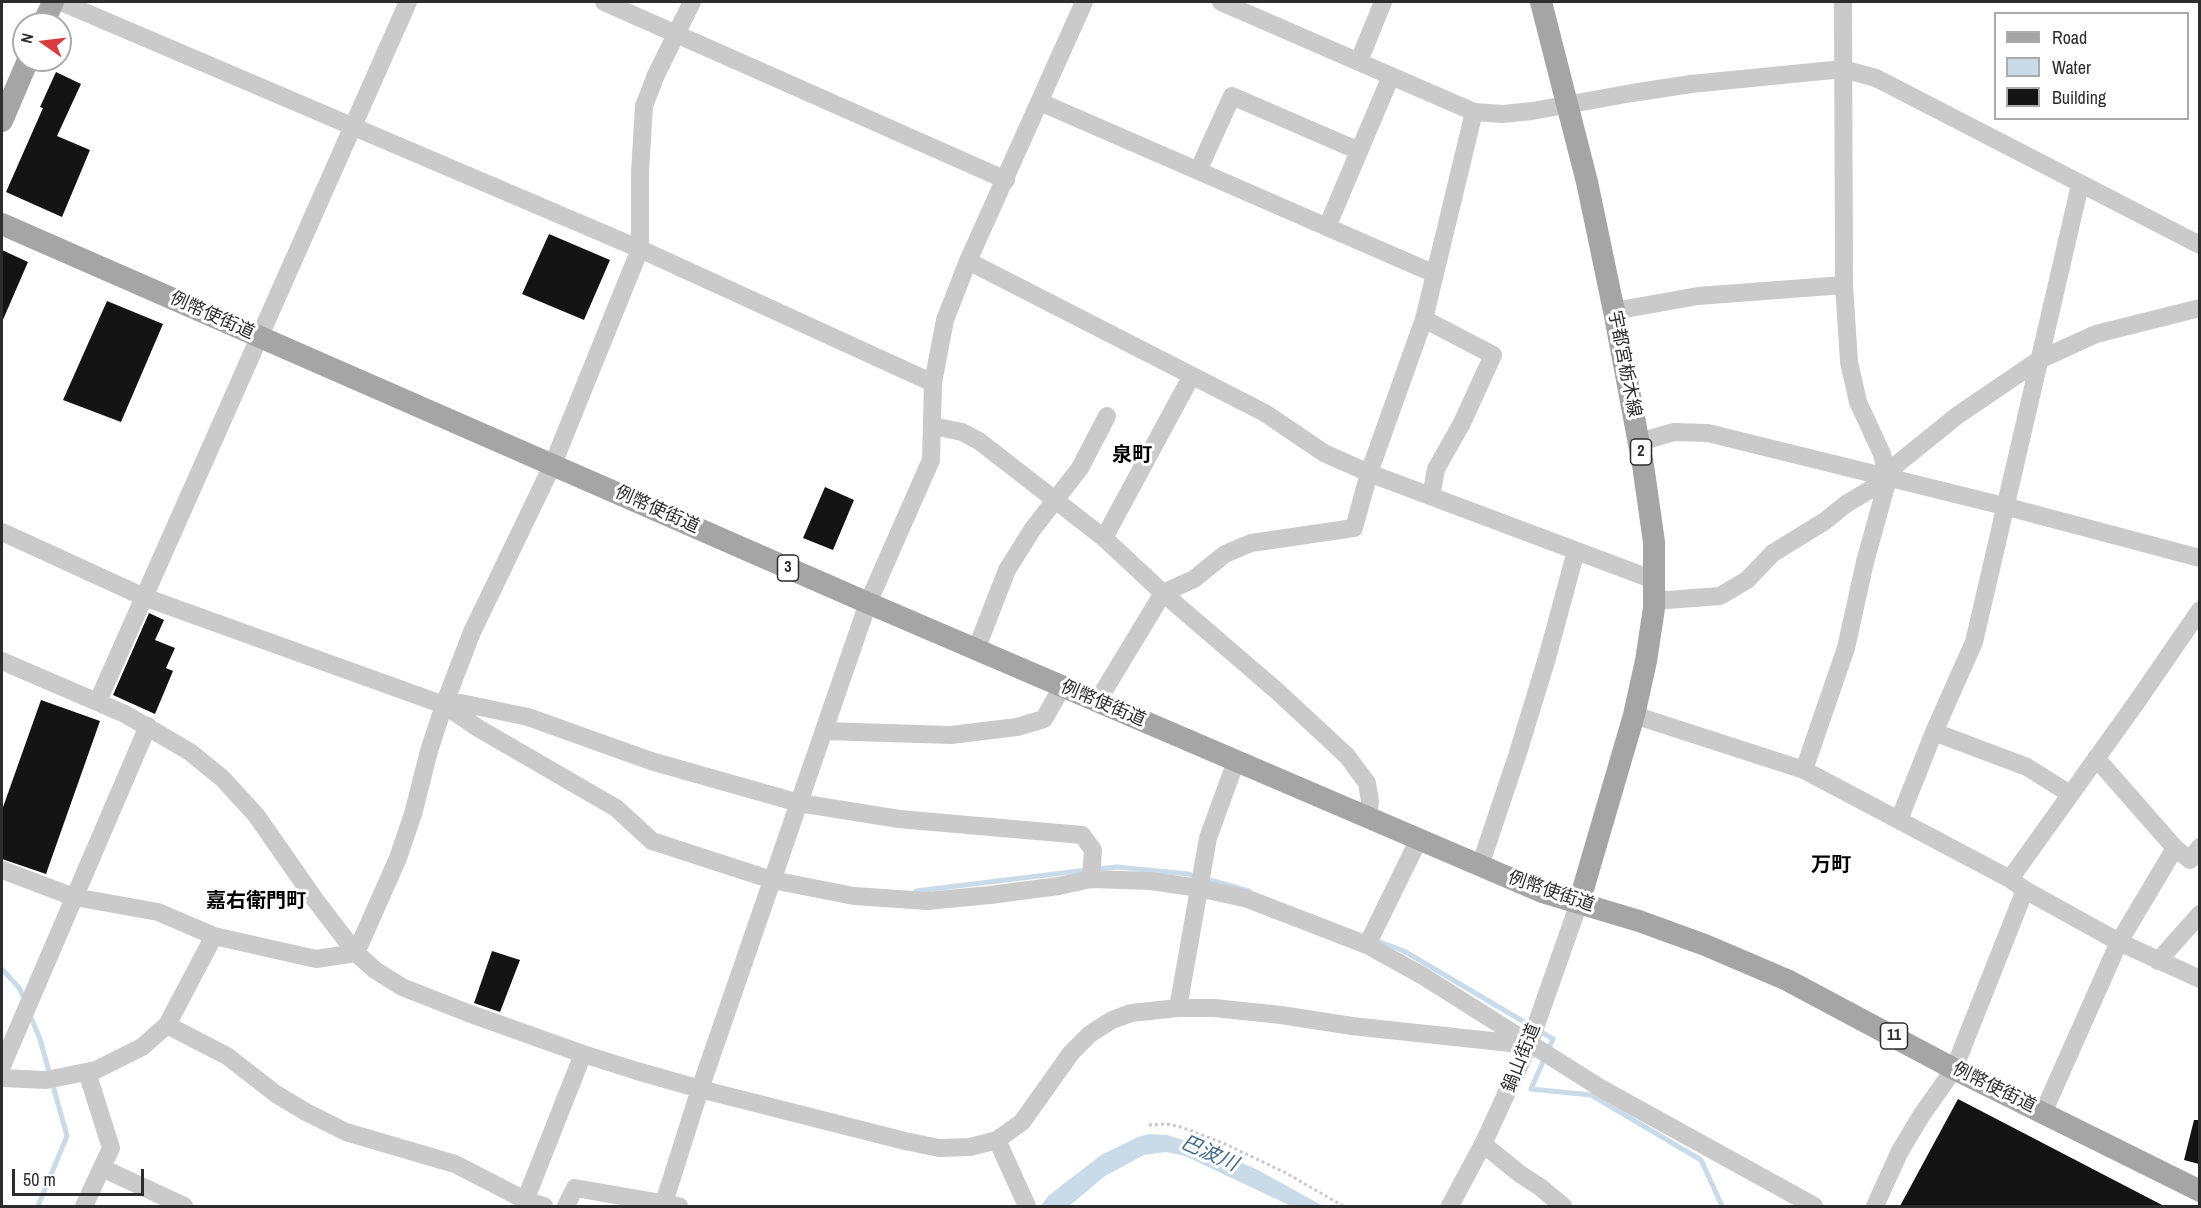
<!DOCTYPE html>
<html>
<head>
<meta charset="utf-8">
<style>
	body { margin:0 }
	#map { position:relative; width:2201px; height:1208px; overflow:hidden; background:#fff; font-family:"Archivo Narrow",sans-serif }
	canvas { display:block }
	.frame { position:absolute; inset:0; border:3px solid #2d2d2d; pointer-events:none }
	.legend { position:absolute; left:1994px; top:12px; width:195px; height:108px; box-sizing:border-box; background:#fff; border:2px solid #ababab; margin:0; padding:8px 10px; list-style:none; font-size:18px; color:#2d2d2d }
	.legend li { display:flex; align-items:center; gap:12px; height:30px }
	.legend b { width:30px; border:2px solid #ababab }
	.north { position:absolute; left:12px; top:12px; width:60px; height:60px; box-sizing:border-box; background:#fff; border:2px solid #ababab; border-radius:50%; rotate:284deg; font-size:16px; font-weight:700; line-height:24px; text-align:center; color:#2d2d2d }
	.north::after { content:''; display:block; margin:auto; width:21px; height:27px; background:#d83b40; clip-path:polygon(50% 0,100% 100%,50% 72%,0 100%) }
	.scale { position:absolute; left:12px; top:1169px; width:132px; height:27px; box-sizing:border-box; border:3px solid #2d2d2d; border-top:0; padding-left:8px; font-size:18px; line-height:21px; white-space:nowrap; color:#2d2d2d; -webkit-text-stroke:4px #fff; paint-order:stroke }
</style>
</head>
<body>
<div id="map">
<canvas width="2201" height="1208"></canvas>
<div class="frame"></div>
<ul class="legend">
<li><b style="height:8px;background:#a5a5a5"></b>Road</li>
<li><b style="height:16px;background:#c9dbe8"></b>Water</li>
<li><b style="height:16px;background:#141414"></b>Building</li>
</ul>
<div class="north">N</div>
<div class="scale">50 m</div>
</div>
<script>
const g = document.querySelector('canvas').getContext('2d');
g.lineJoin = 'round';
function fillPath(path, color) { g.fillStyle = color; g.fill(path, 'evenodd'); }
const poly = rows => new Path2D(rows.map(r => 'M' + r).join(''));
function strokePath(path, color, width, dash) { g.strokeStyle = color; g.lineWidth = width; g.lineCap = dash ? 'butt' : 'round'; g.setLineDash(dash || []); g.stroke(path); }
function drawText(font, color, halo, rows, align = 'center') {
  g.font = font + ' "Archivo Narrow","Noto Sans JP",sans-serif'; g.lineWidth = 6; g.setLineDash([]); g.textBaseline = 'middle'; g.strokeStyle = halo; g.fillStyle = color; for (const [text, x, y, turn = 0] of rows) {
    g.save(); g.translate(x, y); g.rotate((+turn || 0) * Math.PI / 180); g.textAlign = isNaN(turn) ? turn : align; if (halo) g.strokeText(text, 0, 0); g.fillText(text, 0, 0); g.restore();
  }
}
fillPath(poly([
	[1149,1134,1167,1135,1206,1147,1258,1170,1323,1206,1291,1206,1185,1156,1166,1152,1144,1155,1105,1176,1069,1206,1041,1206,1048,1196,1101,1155,1138,1137]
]), '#c9dbe8');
strokePath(poly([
	[1096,869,1117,867,1188,874,1249,891],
	[916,891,1087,870],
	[1372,939,1404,951,1553,1039,1531,1089,1591,1095,1701,1160,1722,1206],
	[2,969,20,989,25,1001],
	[29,1013,40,1039,67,1136,38,1206]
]), '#c9dbe8', 5);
fillPath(poly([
	[56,72,81,84,57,136,90,150,62,217,6,192,43,108,40,107],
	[549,234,610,260,584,320,522,294],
	[2,250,28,262,2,322],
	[107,301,163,324,121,422,63,400],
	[825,487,854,500,833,550,803,538],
	[149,613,164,620,155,640,175,648,166,668,173,671,155,714,113,695],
	[41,700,100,721,46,874,2,859,2,810],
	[492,951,520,960,500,1012,474,1003],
	[1958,1099,2164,1206,1900,1206],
	[2194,1120,2199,1120,2199,1164,2184,1160]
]), '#141414');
strokePath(poly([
	[1149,1125,1166,1124,1181,1127,1223,1143,1286,1173,1343,1206]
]), '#cacaca', 3, [3, 3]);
strokePath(poly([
	[61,2,640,249,933,383],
	[604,2,1006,180],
	[1221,2,1474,112,1503,114,1532,111,1632,93,1691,84,1843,69,1876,78,2200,245],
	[1843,2,1844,285,1849,362,1858,402,1882,454,1888,479],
	[1359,61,1383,2],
	[1040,102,1435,274],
	[1198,171,1232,96,1359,151],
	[1327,227,1391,76],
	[968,261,1265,413,1324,453,1369,473,1654,580],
	[1614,311,1698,296,1844,285],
	[1424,319,1493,355,1462,423,1436,469,1431,496],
	[933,426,962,432,979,441,1104,538,1163,593,1277,691,1347,756,1367,783,1370,801,1368,816],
	[1639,442,1674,432,1708,433,2004,506,2200,558],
	[2,532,144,597,444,705,472,632,553,464,640,249,640,172,644,106,656,75,692,2],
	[1104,538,1191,377],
	[1654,601,1720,596,1747,580,1773,553,1825,521,1846,504,1888,479],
	[976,650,1007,570,1032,530,1080,468,1107,416],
	[2,661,125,714,190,752,222,778,256,815,316,901,356,953,375,970,402,987,468,1013,583,1054,637,1071,700,1089,905,1141,939,1148,970,1147,997,1140,1022,1122,1071,1053,1090,1034,1112,1020,1131,1013,1178,1008,1214,1008,1281,1015,1352,1026,1529,1045],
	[98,701,408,2],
	[1097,702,1163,593,1194,579,1225,554,1251,543,1354,528,1369,473,1424,319,1474,112],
	[444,705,478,728,616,808,652,841,772,880,854,896,927,901,990,895,1059,886,1091,879,1151,881,1199,888,1248,899,1367,945,1423,976,1602,1089,1814,1206],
	[444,705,461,703,528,717,651,761,799,803,899,819,1082,835,1093,850,1091,879],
	[1634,715,1804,770,2010,879,2025,890,2119,942,2200,979],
	[824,731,951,735,1017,727,1044,719,1062,687],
	[1934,732,2027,767,2070,794],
	[2096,758,2175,848],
	[1804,770,1846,648,1865,562,1888,479,1896,465,1958,415,2039,360,2096,334,2200,308],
	[1899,820,1934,732,1974,642,2080,185],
	[1480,866,1517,756,1547,658,1576,551],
	[2,870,74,897,158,912,214,936,316,959,356,953,398,858,413,814,429,751,444,705],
	[2010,879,2136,703,2200,610],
	[1367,945,1419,839],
	[2158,961,2200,914],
	[1178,1008,1208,838,1236,761],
	[167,1025,227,1056,276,1094,306,1112,346,1132,455,1164,525,1200,544,1206],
	[2,1066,148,726],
	[2,1078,46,1080,96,1070,142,1047,167,1025,214,936],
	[2043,1113,2119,942,2175,848,2190,860,2200,847],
	[997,1140,1027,1206],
	[1483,1144,1520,1174,1540,1187,1563,1206],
	[102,1168,184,1206],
	[84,1206,111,1148,87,1072],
	[523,1206,583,1054],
	[566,1206,575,1188,679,1206],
	[663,1206,700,1089,868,603,931,460,933,383,945,320,968,261,1084,2],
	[1450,1206,1483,1144,1529,1045,1579,903],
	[1875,1206,1900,1151,1921,1116,1954,1069,2025,890]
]), '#cacaca', 18);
strokePath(poly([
	[1541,2,1587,182,1614,311,1643,465,1654,542,1654,608,1646,661,1634,715,1579,903],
	[43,24,53,2],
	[2,121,28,60],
	[2,224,868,603,1514,880,1542,892,1639,921,1705,945,1787,980,1954,1069,2200,1191]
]), '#a5a5a5', 22);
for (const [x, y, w] of [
	[1641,452,21],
	[788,568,21],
	[1894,1036,27]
]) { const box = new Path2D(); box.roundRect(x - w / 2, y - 13, w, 26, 4.5); g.fillStyle = '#fff'; g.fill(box); strokePath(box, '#2d2d2d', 1.5); }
drawText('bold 16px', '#2d2d2d', null, [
	["2",1641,452],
	["3",788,568],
	["11",1894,1036]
]);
drawText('18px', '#2d2d2d', '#fff', [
	["例幣使街道",212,316,24],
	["宇都宮栃木線",1624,364,79],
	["例幣使街道",657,510,24],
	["例幣使街道",1103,704,23],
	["例幣使街道",1551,892,19],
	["鍋山街道",1522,1058,-68],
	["例幣使街道",1994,1088,26]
]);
drawText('bold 20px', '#000', '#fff', [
	["泉町",1132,456],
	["万町",1831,866],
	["嘉右衛門町",256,902]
]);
drawText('italic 20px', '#416a89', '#fff', [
	["巴波川",1209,1154,24]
]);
</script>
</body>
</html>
